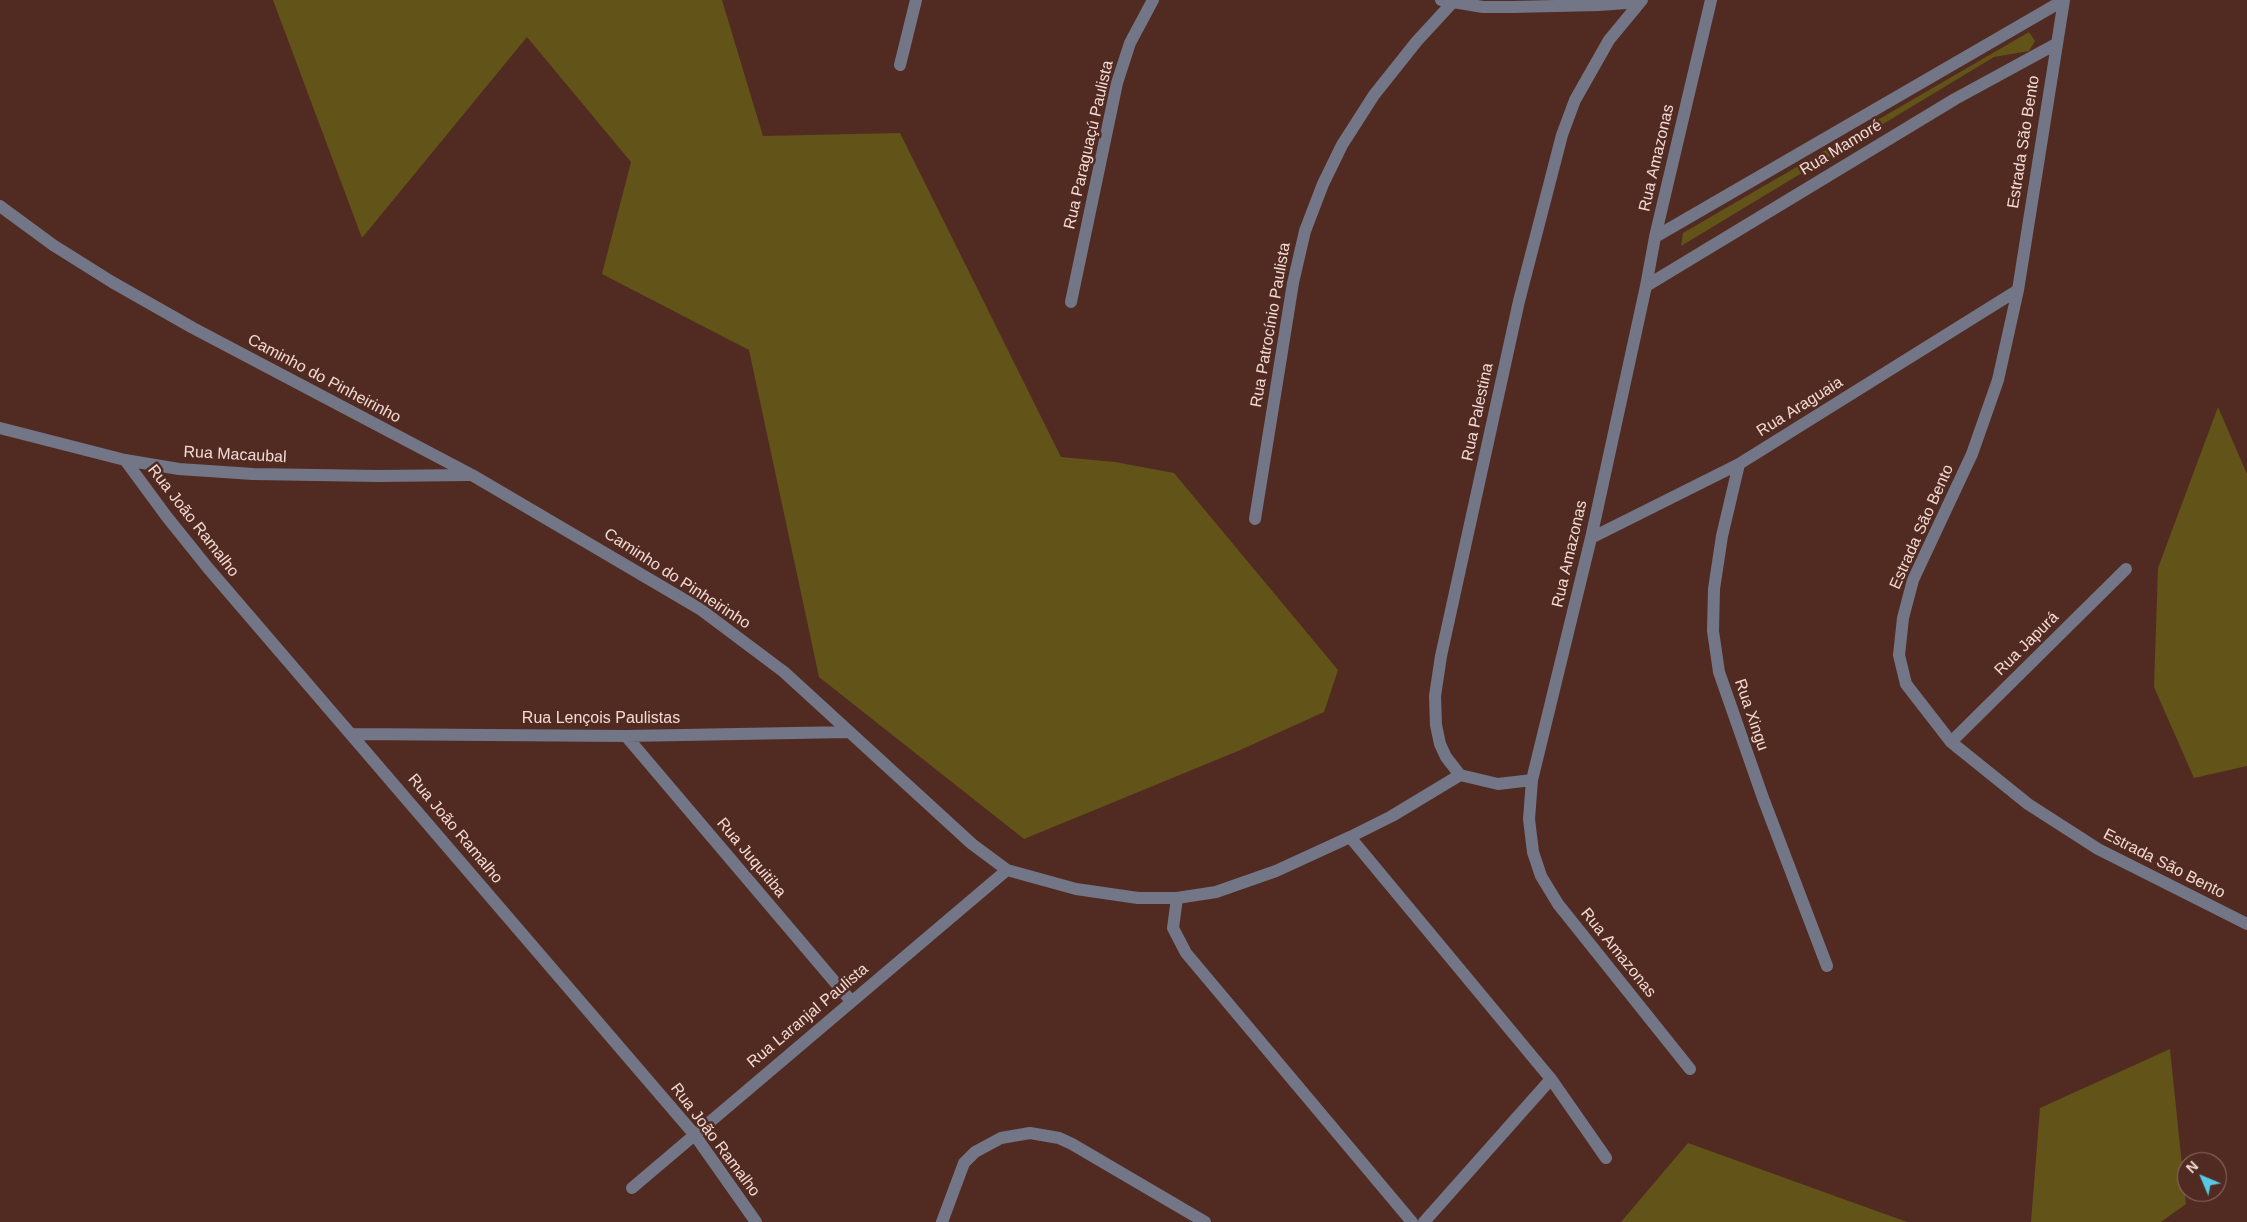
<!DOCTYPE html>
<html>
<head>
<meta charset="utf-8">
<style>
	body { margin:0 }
	#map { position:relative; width:2247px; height:1222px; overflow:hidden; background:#512b22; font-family:Helvetica,sans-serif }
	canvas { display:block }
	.north { position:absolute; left:2177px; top:1152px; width:50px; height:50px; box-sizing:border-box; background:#512b22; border:1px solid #927169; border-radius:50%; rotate:315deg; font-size:14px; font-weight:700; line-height:20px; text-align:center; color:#f3dad4 }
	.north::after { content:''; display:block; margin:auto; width:18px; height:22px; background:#57c9e2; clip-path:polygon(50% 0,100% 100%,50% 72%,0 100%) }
</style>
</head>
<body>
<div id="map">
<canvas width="2247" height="1222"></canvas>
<div class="north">N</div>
</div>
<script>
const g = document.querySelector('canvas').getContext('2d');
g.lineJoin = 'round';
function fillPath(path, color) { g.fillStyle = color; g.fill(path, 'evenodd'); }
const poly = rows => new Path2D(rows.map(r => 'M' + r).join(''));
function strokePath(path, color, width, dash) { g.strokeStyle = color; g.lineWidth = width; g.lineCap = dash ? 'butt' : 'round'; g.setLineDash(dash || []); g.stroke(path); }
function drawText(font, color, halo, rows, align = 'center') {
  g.font = font + ' Helvetica,sans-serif'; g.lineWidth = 5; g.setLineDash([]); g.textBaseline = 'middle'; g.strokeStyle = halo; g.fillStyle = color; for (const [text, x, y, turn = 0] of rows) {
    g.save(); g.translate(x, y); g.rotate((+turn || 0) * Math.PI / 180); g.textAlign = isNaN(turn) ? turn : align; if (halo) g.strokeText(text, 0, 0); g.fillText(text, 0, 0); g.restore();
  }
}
fillPath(poly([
	[273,0,722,0,763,136,900,133,1061,457,1115,462,1174,473,1338,670,1324,712,1238,751,1024,839,819,677,749,350,602,274,631,162,527,37,362,238],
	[2029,32,2035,41,2029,51,1994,57,1681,246,1683,233],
	[2218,407,2247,474,2247,766,2194,778,2154,687,2158,568],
	[2170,1049,2186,1204,2161,1222,2031,1222,2040,1108],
	[1688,1143,1907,1222,1621,1222]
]), '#625319');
strokePath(poly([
	[1441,0,1483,7,1512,7,1599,5,1640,2],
	[2064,0,2018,290,1998,380,1972,454,1913,580,1903,618,1899,655,1906,684,1951,742,2028,804,2098,849,2247,924],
	[900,65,916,0],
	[0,206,53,245,112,282,193,328,472,475,700,609,784,672,972,844,1007,870,1076,889,1138,898,1177,898,1216,892,1276,871,1350,837,1392,816,1460,775],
	[1655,237,2064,0],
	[1646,286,1955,99,2056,44],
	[1071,302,1117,83,1130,43,1153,0],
	[0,428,125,460,179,469,253,474,378,476,469,475],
	[125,460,167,517,208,568,694,1134,756,1222],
	[1739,464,1722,536,1714,589,1713,631,1719,672,1763,798,1827,966],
	[1255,519,1293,283,1305,231,1323,184,1342,145,1374,95,1417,41,1453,2],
	[1591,538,1739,464,2018,290],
	[353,734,626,736,850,732],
	[626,736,851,1001],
	[1951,742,2126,569],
	[1532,780,1498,784,1460,775,1446,757,1440,744,1436,725,1435,696,1441,656,1519,301,1562,135,1575,100,1609,40,1642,0],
	[1350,837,1551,1079,1606,1158],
	[1177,898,1173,928,1186,953,1412,1222],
	[1690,1069,1558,904,1541,876,1533,852,1529,819,1532,780,1591,538,1646,286,1655,237,1711,0],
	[632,1188,1007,870],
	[942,1222,964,1163,975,1152,1001,1138,1030,1133,1059,1138,1072,1144,1205,1222],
	[1424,1222,1551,1079]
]), '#727687', 12);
drawText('16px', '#f3dad4', '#512b22', [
	["Estrada São Bento",2024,142,-81],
	["Rua Paraguaçú Paulista",1089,145,-77],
	["Rua Mamoré",1841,148,-31],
	["Rua Amazonas",1657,158,-77],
	["Rua Patrocínio Paulista",1271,325,-80],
	["Caminho do Pinheirinho",324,379,28],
	["Rua Araguaia",1800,407,-32],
	["Rua Palestina",1478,412,-78],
	["Rua Macaubal",235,455,3],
	["Rua João Ramalho",193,521,52],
	["Estrada São Bento",1922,527,-66],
	["Rua Amazonas",1570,554,-77],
	["Caminho do Pinheirinho",677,579,33],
	["Rua Japurá",2027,644,-45],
	["Rua Xingu",1751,715,71],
	["Rua Lençois Paulistas",601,719],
	["Rua João Ramalho",455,829,50],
	["Rua Juquitiba",751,858,50],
	["Estrada São Bento",2164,864,27],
	["Rua Amazonas",1618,953,51],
	["Rua Laranjal Paulista",808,1016,-40],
	["Rua João Ramalho",715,1140,53]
]);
</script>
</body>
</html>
